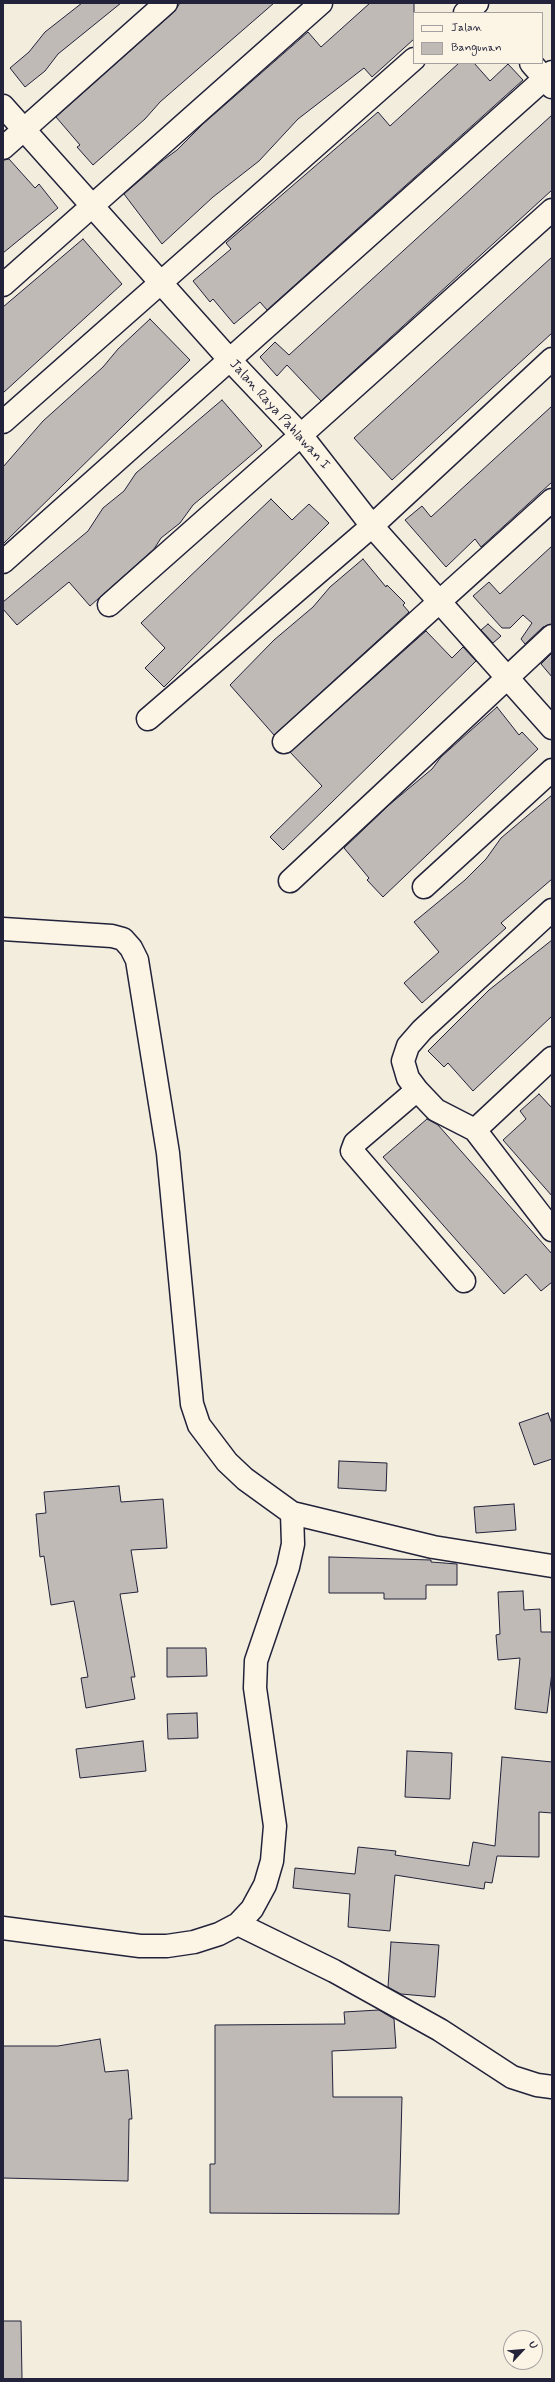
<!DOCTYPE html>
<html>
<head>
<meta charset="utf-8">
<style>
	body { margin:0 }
	#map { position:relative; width:555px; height:2382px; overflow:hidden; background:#f3edde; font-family:Mynerve,sans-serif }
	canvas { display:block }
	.frame { position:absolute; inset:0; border:4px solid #22223b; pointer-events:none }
	.legend { position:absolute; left:413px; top:12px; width:130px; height:52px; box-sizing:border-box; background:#fcf5e5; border:1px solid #a5a1a1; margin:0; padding:5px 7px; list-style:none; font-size:12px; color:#22223b }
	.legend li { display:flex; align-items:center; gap:8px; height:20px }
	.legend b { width:20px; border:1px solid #a5a1a1 }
	.north { position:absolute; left:503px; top:2330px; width:40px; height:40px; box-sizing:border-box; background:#fcf5e5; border:1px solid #a5a1a1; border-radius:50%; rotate:64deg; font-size:11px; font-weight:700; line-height:16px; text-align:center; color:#22223b }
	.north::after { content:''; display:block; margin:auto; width:14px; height:18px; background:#22223b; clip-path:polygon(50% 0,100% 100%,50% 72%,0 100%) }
</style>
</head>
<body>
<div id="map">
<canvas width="555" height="2382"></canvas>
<div class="frame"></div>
<ul class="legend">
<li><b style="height:5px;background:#fcf5e5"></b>Jalan</li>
<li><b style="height:11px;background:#bfbab6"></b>Bangunan</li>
</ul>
<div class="north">U</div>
</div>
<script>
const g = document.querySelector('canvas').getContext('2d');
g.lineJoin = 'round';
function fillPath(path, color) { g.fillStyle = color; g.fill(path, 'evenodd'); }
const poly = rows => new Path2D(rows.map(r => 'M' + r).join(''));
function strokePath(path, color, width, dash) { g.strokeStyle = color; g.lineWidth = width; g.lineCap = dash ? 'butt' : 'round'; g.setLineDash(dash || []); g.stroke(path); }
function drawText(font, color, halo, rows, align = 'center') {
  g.font = font + ' Mynerve,sans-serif'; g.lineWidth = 3.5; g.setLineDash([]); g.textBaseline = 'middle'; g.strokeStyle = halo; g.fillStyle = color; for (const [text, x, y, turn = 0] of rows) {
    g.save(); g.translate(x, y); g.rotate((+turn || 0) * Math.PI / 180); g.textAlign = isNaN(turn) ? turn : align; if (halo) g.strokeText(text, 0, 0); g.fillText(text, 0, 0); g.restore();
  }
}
const building = poly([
	[82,3,121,3,58,54,45,71,25,87,10,68,29,52,45,32,82,3],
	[180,3,274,3,160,102,145,119,93,165,77,147,80,145,56,117,174,12,180,3],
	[370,3,414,3,414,39,372,77,364,68,298,119,259,161,213,197,162,244,124,194,162,161,177,150,203,124,308,32,321,47,370,3],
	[459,63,474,63,490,81,508,64,523,80,267,310,260,302,234,324,213,299,210,302,193,281,231,249,226,243,378,112,390,126,459,63],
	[552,115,552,190,321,401,287,365,277,376,260,357,275,342,289,355,552,115],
	[9,159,35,188,39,184,58,208,3,253,3,160,9,159],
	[83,239,122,284,3,393,3,307,83,239],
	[552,257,552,333,392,480,354,438,552,257],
	[150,319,190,360,3,544,3,467,43,421,103,367,118,349,150,319],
	[222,400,262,446,193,505,180,523,161,538,154,549,90,606,69,582,17,625,3,609,3,602,88,531,103,508,124,491,136,473,222,400],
	[552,406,552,482,481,547,475,539,446,567,405,520,422,506,431,517,552,406],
	[271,499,292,520,309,504,329,523,164,687,145,668,165,648,141,623,271,499],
	[552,546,552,624,543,627,525,644,521,639,532,623,523,615,510,628,502,628,473,596,489,582,500,594,552,546],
	[363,559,386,587,387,585,405,603,403,605,409,612,274,735,230,685,274,640,313,607,330,587,363,559],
	[488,624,501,636,493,643,481,630,488,624],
	[426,631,452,658,463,647,476,661,283,850,270,837,322,786,290,752,426,631],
	[552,653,552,677,541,664,552,653],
	[497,707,519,735,522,732,538,749,383,897,367,880,369,878,344,848,389,805,432,769,441,757,497,707],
	[552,795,552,879,501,923,506,928,422,1003,404,983,439,952,414,922,465,880,486,859,501,838,552,795],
	[552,940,552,1016,473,1091,448,1063,444,1067,428,1051,489,990,552,940],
	[539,1094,552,1108,552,1196,503,1140,526,1119,520,1111,539,1094],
	[427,1119,438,1125,552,1254,552,1282,541,1291,526,1274,504,1294,383,1157,427,1119],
	[548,1413,552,1424,552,1459,534,1465,519,1423,548,1413],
	[339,1461,387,1463,386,1491,338,1488,339,1461],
	[119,1486,121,1502,163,1499,167,1548,131,1550,138,1592,120,1594,135,1677,131,1677,135,1699,86,1708,81,1678,88,1677,74,1601,51,1605,44,1556,40,1557,36,1514,46,1513,44,1492,119,1486],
	[514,1504,516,1530,476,1533,474,1507,514,1504],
	[329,1557,431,1560,431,1562,457,1564,457,1585,426,1585,426,1599,384,1599,384,1593,329,1593,329,1557],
	[523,1591,524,1610,540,1609,541,1632,552,1632,552,1672,547,1713,515,1709,520,1658,498,1660,496,1635,500,1634,498,1592,523,1591],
	[167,1648,206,1648,207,1676,167,1677,167,1648],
	[197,1713,198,1738,168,1739,167,1714,197,1713],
	[143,1741,146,1771,80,1778,76,1749,143,1741],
	[407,1751,452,1753,450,1799,405,1797,407,1751],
	[502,1757,552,1762,552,1813,539,1812,539,1857,497,1856,492,1883,485,1882,484,1889,395,1875,390,1931,348,1927,350,1894,293,1888,295,1868,355,1874,358,1847,396,1851,395,1855,469,1866,473,1842,495,1846,502,1757],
	[391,1942,439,1945,435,1997,401,1994,388,1987,391,1942],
	[379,2010,394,2019,396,2048,332,2051,333,2097,402,2097,399,2214,210,2213,210,2164,215,2164,215,2025,345,2024,344,2012,379,2010],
	[100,2039,105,2072,128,2070,132,2119,129,2119,128,2181,3,2178,3,2046,58,2046,100,2039],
	[3,2321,21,2321,22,2379,3,2379,3,2321]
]);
fillPath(building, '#bfbab6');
strokePath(building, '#22223b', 1);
const minor = poly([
	[465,13,477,3],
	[531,63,552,87],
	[3,106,229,359,301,435,372,526,552,728],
	[3,148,166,3],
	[3,285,321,3],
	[3,422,414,59],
	[3,562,552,72],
	[109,605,301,435,552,210],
	[148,719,372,526,552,359],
	[284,742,552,500],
	[290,881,552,636],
	[424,887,552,770],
	[3,929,112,936,123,939,131,948,137,960,168,1153,192,1404,199,1425,227,1462,245,1479,292,1513,433,1547,552,1566],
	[417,1090,408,1078,403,1061,408,1046,422,1030,552,910],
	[475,1130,552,1058],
	[464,1281,352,1151,355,1143,417,1090,436,1110,475,1130,552,1230],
	[238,1924,334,1971,440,2030,512,2077,537,2085,552,2087],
	[3,1928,140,1946,167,1946,194,1942,219,1934,238,1924,252,1909,265,1885,272,1861,275,1826,255,1688,256,1661,288,1567,293,1544,292,1513]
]);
strokePath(minor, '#22223b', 25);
strokePath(minor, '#fcf5e5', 22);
drawText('14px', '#22223b', '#fcf5e5', [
	["Jalan Raya Pahlawan I",279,415,48]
]);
</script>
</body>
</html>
